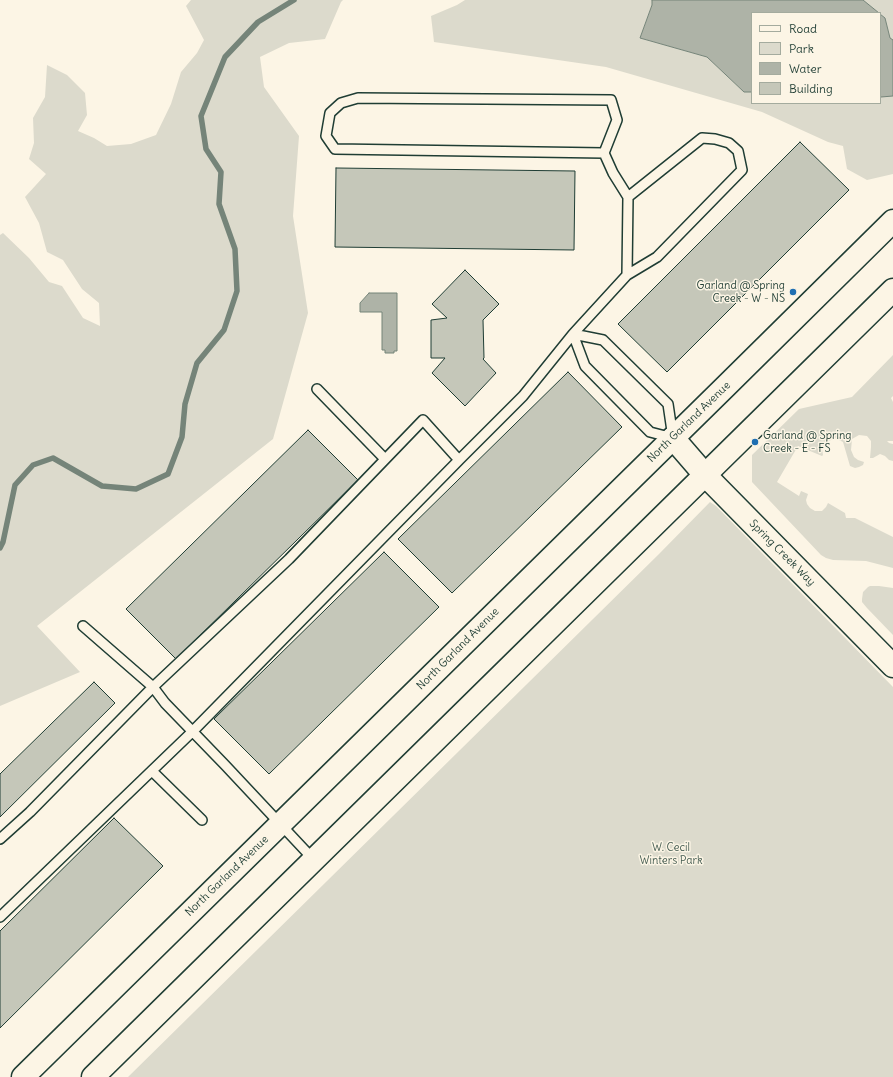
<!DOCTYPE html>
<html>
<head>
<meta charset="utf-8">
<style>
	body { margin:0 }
	#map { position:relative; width:893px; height:1077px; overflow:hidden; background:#fcf5e5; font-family:Delius,sans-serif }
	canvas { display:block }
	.legend { position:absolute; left:751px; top:12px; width:130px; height:92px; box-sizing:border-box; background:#fcf5e5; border:1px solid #a4ab9e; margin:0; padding:5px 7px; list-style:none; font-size:12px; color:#1f3d34 }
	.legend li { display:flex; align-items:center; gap:8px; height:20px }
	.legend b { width:20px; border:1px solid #a4ab9e }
</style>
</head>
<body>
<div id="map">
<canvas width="893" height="1077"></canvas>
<ul class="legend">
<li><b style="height:5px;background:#fcf5e5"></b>Road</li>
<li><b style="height:11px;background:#dcdacc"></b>Park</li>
<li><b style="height:11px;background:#aeb3a7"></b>Water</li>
<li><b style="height:11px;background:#c5c7b9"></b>Building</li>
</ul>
</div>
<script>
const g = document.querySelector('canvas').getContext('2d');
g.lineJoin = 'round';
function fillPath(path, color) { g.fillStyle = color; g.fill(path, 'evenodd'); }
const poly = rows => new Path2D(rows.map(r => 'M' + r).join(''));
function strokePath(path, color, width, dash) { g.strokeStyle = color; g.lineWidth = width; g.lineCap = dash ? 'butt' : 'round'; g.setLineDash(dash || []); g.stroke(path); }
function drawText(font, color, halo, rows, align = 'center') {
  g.font = font + ' Delius,sans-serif'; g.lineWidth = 3; g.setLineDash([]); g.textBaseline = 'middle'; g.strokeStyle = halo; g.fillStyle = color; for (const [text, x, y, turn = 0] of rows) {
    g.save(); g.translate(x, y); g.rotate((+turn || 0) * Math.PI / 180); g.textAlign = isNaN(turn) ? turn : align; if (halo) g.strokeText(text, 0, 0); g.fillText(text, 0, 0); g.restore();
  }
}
fillPath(poly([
	[191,0,343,0,341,2,325,39,289,43,260,57,264,87,299,136,293,216,308,313,273,439,37,626,80,672,0,706,0,235,3,233,29,258,49,282,62,286,83,318,100,326,99,303,82,289,63,260,47,252,39,223,25,197,46,174,29,159,34,143,33,118,45,97,47,65,67,75,85,93,87,115,78,131,94,138,107,146,131,144,156,135,171,104,181,72,197,53,204,40,186,6],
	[465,0,652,0,652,5,640,38,707,57,744,92,752,92,752,103,880,103,880,97,893,96,893,174,867,180,847,169,843,146,828,142,762,112,606,67,434,42,431,16,457,5],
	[863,0,893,0,893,40,890,38,885,18],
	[893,355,893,396,891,398,893,402,893,441,887,441,889,443,893,444,893,461,889,460,885,456,880,454,873,458,870,458,871,447,871,441,867,436,859,435,852,439,851,450,854,457,858,460,864,462,863,465,859,467,855,468,850,466,843,442,835,438,825,443,822,449,823,455,822,456,798,446,777,482,799,496,801,491,808,494,806,500,807,504,810,508,815,511,822,511,826,507,828,503,845,513,846,518,855,518,893,537,893,568,866,561,833,560,826,558,821,555,752,482,752,455,799,409,852,397],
	[710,502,716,506,893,687,893,1077,128,1077,659,554],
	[870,586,879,586,893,588,893,635,867,608,862,602,862,599,863,592,868,587]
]), '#dcdacc');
const water = poly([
	[652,0,863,0,879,13,752,13,752,92,744,92,707,57,640,38,652,5,652,0],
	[880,14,885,18,890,38,893,40,893,96,881,97,880,97,880,14],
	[369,293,397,293,397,351,394,351,394,353,385,353,385,350,382,350,382,312,360,312,360,303,369,293]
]);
fillPath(water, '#aeb3a7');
strokePath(water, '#758479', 1);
strokePath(poly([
	[0,548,3,542,15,485,33,465,53,458,102,486,136,489,168,474,182,437,185,404,197,363,224,330,237,291,235,249,219,204,221,172,206,149,201,116,225,57,258,22,294,0]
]), '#758479', 5.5);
const building = poly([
	[800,142,849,190,667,372,618,324,800,142],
	[336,168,575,171,574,250,335,247,336,168],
	[465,270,499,304,483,320,484,358,483,359,496,373,465,406,432,373,445,358,431,358,431,320,447,318,432,304,465,270],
	[568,372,622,427,452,593,398,539,568,372],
	[308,430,358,480,176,659,126,609,308,430],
	[384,552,439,607,269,774,214,719,384,552],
	[94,682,115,703,0,817,0,774,94,682],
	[114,818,163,866,0,1028,0,931,114,818]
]);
fillPath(building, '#c5c7b9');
strokePath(building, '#1f3d34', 1);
const service = poly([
	[604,153,617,120,611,100,358,98,341,103,330,113,326,136,335,149,604,153,613,173,628,197],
	[573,334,603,340,668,404,673,438,650,432,585,366,573,334],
	[317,389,385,459],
	[152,771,202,820],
	[0,839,30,812,153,687,83,626],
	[314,860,225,765,165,703,153,687,289,559,423,420,459,460,523,396,573,334,627,275,628,197,702,138,715,139,729,143,738,151,742,170,657,257,627,275],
	[0,917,192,732,459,460]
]);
const tertiary = poly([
	[673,438,705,475,893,666]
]);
const secondary = poly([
	[23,1077,726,386,893,221],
	[93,1077,893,290]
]);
strokePath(service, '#1f3d34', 12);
strokePath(tertiary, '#1f3d34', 25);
strokePath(secondary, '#1f3d34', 25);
strokePath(service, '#fcf5e5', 9);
strokePath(tertiary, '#fcf5e5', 22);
strokePath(secondary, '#fcf5e5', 22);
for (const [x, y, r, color] of [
	[793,292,4,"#1f6fb2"],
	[755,442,4,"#1f6fb2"]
]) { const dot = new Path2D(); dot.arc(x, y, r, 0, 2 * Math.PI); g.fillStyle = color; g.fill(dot); strokePath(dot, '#fcf5e5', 1.5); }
drawText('11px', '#1f3d34', '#fcf5e5', [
	["Garland @ Spring",785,286],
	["Creek - W - NS",785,299],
	["Garland @ Spring",763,436,"left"],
	["Creek - E - FS",763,449,"left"]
], 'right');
drawText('11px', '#1f3d34', '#fcf5e5', [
	["North Garland Avenue",689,422,-44],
	["Spring Creek Way",782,553,45],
	["North Garland Avenue",458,649,-45],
	["North Garland Avenue",227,876,-44]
]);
drawText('11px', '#455c52', '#fcf5e5', [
	["W. Cecil",671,848],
	["Winters Park",671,861]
]);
</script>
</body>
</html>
